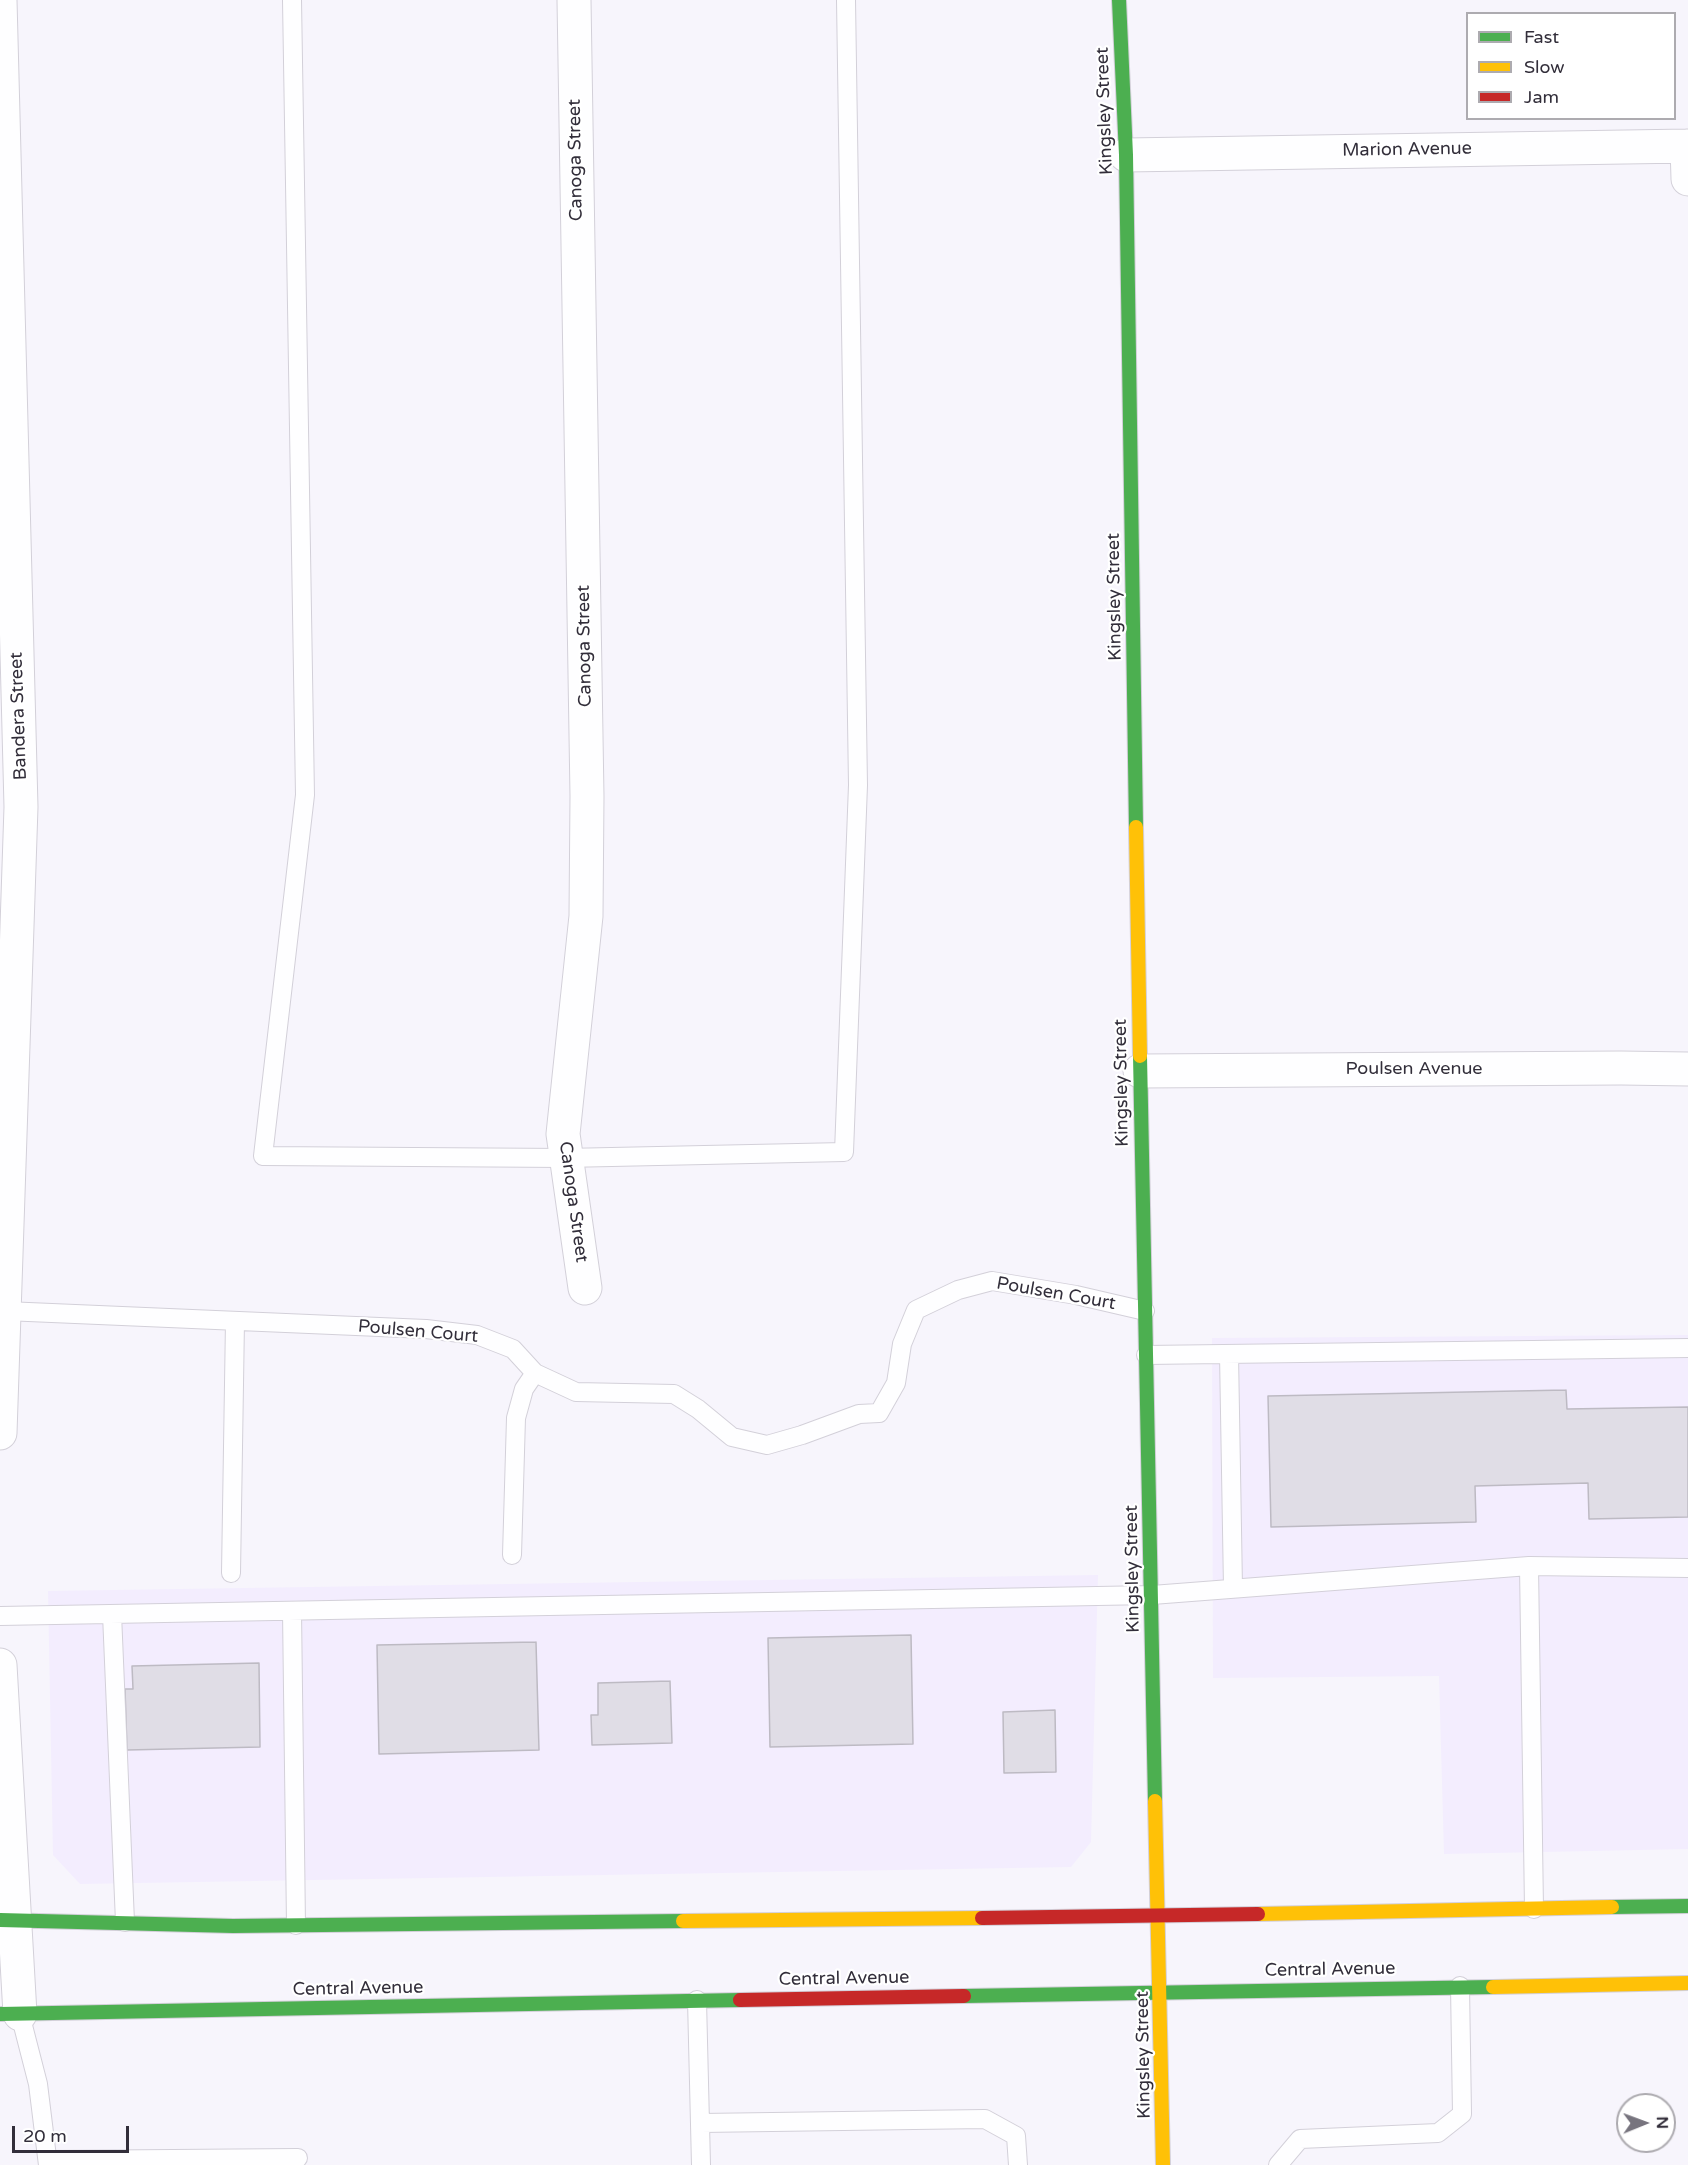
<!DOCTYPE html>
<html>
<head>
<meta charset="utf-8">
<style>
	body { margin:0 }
	#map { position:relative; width:1688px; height:2165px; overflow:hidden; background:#f7f5fc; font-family:"Varela Round",sans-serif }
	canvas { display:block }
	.legend { position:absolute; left:1466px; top:12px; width:210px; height:108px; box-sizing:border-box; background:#fff; border:2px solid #adabb0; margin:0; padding:8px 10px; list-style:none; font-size:18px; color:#322e3a }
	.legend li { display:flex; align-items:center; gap:12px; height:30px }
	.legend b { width:30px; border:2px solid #adabb0 }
	.north { position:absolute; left:1616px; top:2093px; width:60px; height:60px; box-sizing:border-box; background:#fff; border:2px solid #adabb0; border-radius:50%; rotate:89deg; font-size:16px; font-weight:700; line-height:24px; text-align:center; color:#322e3a }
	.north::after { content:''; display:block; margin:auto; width:21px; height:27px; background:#77747e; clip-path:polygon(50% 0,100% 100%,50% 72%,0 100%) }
	.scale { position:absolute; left:12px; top:2126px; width:117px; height:27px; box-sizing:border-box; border:3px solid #322e3a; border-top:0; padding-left:8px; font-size:18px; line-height:21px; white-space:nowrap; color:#322e3a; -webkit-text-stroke:4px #fff; paint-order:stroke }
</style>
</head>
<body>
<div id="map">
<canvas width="1688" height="2165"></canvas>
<ul class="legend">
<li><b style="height:8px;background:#4caf50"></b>Fast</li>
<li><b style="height:8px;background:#ffc107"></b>Slow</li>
<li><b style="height:8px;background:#c62828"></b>Jam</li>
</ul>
<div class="north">N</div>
<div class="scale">20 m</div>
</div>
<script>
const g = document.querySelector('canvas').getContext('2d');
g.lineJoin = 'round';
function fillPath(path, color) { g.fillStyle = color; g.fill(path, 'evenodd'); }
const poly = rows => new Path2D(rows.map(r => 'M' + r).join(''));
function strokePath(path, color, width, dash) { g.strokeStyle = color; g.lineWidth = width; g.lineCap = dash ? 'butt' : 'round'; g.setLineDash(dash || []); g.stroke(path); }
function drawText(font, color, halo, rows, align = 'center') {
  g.font = font + ' "Varela Round",sans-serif'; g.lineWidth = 4.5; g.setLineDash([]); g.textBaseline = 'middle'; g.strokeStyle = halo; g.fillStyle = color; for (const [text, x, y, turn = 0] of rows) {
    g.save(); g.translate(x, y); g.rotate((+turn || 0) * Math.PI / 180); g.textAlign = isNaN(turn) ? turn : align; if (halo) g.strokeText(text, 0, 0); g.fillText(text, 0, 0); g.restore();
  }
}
fillPath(poly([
	[1688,1335,1688,1849,1444,1854,1439,1676,1213,1678,1212,1338],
	[1098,1575,1091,1842,1071,1867,80,1884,53,1855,48,1591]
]), '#f3edfe');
const building = poly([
	[1566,1390,1567,1409,1688,1407,1688,1517,1589,1519,1588,1483,1475,1486,1476,1522,1271,1527,1268,1396,1566,1390],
	[911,1635,913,1744,770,1747,768,1638,911,1635],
	[536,1642,539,1750,379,1754,377,1645,536,1642],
	[259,1663,260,1747,127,1750,125,1689,133,1689,132,1666,259,1663],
	[670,1681,672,1743,592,1745,591,1715,598,1715,598,1683,670,1681],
	[1055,1710,1056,1772,1004,1773,1003,1712,1055,1710]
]);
fillPath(building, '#e0dde6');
strokePath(building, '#bdbac3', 1.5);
const lane = poly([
	[292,0,305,795,263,1156,565,1158,844,1152,858,785,846,0],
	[5,1311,426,1329,477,1335,513,1349,535,1373,576,1392,674,1394,698,1409,732,1437,767,1445,802,1435,859,1414,879,1413,896,1383,902,1344,916,1310,958,1290,992,1281,1076,1295,1145,1311],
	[1229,1354,1233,1588],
	[1146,1355,1688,1348],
	[512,1555,516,1418,524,1389,535,1373],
	[231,1573,235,1321],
	[292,1611,296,1925],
	[112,1614,125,1922],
	[0,1616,1152,1595,1529,1566],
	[1534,1909,1529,1566,1688,1568],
	[697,2000,701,2165],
	[20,2014,38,2084,48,2165],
	[701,2123,985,2119,1016,2136,1018,2165],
	[48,2160,298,2158],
	[1278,2165,1300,2139,1438,2133,1462,2114,1460,1986]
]);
const street = poly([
	[0,0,21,807,0,1433],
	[574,0,587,796,586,916,563,1134,585,1288],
	[1687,146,1688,179],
	[1126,155,1688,146],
	[1140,1071,1621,1068,1688,1069],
	[0,1665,20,2014]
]);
const fast = poly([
	[1119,0,1126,155,1136,827],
	[1140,1056,1155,1801],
	[1612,1907,1688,1906],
	[0,1920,233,1926,683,1921],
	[964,1996,1493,1987],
	[0,2014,740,2000]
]);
const slow = poly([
	[1136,827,1140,1056],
	[1155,1801,1163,2165],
	[1258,1914,1612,1907],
	[683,1921,982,1918],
	[1493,1987,1688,1983]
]);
const jam = poly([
	[982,1918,1258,1914],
	[740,2000,964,1996]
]);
strokePath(lane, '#d3d0d9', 20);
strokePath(street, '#d3d0d9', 35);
strokePath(fast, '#d3d0d9', 16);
strokePath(slow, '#d3d0d9', 16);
strokePath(jam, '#d3d0d9', 16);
strokePath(lane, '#fefeff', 18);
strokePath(street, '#fefeff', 33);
strokePath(fast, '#4caf50', 14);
strokePath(slow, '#ffc107', 14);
strokePath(jam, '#c62828', 14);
drawText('18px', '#322e3a', '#fff', [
	["Kingsley Street",1105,111,-92],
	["Marion Avenue",1407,150,-1],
	["Canoga Street",576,160,-91],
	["Kingsley Street",1115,597,-91],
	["Canoga Street",585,646,-91],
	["Bandera Street",19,716,-92],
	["Poulsen Avenue",1414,1069],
	["Kingsley Street",1122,1083,-91],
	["Canoga Street",573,1202,82],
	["Poulsen Court",1056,1294,10],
	["Poulsen Court",418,1332,5],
	["Kingsley Street",1133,1569,-91],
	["Central Avenue",1330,1970,-1],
	["Central Avenue",844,1979,-1],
	["Central Avenue",358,1989,-1],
	["Kingsley Street",1144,2055,-91]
]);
</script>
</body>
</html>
